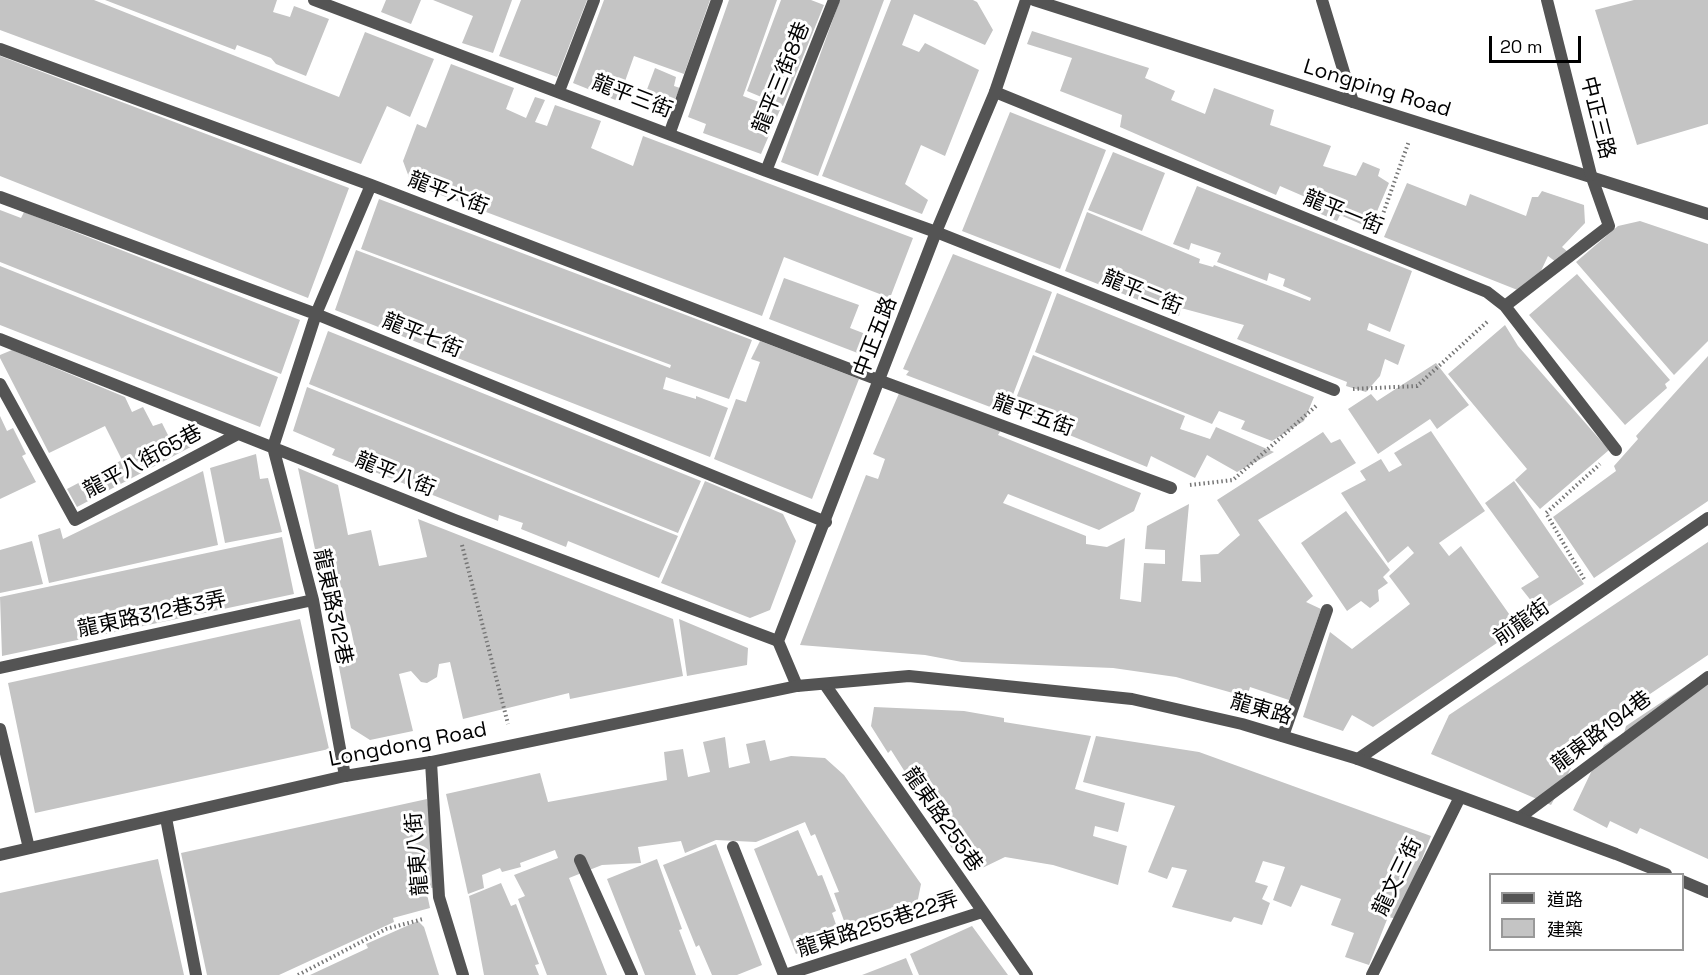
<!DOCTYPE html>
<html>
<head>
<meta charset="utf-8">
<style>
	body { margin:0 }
	#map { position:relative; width:1708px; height:975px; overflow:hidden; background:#fff; font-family:"Space Grotesk","Noto Sans TC",sans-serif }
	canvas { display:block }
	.legend { position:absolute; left:1489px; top:873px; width:195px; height:78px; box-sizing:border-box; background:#fff; border:2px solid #999; margin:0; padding:8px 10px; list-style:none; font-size:18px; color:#000 }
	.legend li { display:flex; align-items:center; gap:12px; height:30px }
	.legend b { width:30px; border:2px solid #999 }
	.scale { position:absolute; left:1489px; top:36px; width:92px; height:27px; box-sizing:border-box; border:3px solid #000; border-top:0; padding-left:8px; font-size:18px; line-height:21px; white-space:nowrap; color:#000; -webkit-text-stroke:4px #fff; paint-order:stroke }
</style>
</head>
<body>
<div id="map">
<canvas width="1708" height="975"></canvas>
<ul class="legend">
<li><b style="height:8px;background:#545454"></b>道路</li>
<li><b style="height:16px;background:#c4c4c4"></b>建築</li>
</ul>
<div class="scale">20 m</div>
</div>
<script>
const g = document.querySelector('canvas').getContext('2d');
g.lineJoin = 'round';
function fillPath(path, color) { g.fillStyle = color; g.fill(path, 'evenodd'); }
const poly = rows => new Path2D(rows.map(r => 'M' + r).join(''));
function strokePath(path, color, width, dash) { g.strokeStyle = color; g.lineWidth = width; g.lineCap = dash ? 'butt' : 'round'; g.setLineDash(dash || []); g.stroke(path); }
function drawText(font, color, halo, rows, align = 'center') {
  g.font = font + ' "Space Grotesk","Noto Sans TC",sans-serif'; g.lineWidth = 6; g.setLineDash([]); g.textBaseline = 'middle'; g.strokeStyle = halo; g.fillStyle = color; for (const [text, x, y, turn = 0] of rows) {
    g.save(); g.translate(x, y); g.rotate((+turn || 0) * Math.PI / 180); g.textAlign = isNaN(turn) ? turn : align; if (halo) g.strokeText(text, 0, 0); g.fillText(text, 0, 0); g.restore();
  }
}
fillPath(poly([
	[0,0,94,0,339,97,365,32,434,59,410,117,387,106,361,164,0,30],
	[105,0,277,0,273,12,290,17,294,6,329,19,306,76,276,64,271,58,237,45,235,50],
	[386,0,421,0,411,24,381,12],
	[433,0,512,0,493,53,462,43,473,16],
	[521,0,587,0,557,77,499,56],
	[604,0,710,0,684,74,634,56,618,101,573,83],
	[729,0,777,0,743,96,780,110,761,154,703,133,706,124,688,117],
	[781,0,811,0,824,5,783,106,747,91],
	[840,0,884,0,818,176,781,162],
	[891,0,973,0,977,2,993,30,985,45,914,14,902,45,919,52,925,43,979,70,945,156,921,145,905,184,928,200,922,214,822,176],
	[1634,0,1708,0,1708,124,1637,145,1595,10],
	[1032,31,1149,68,1145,78,1175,91,1171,100,1205,114,1214,88,1274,110,1270,125,1331,146,1323,166,1356,176,1363,162,1380,169,1378,176,1389,183,1370,228,1340,215,1337,221,1307,208,1310,199,1280,186,1276,195,1120,127,1122,115,1060,91,1072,58,1027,44],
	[0,56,349,188,308,298,0,176],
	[451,64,514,88,506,109,526,118,535,97,545,100,535,122,547,126,555,105,601,121,591,148,633,166,643,136,913,238,890,298,784,257,762,316,425,189,426,186,410,180,403,161,417,124,426,128],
	[655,68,676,77,674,86,680,88,666,118,640,108],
	[1010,112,1106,150,1060,269,962,231],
	[1113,152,1165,173,1142,231,1088,210],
	[1407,183,1466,206,1470,194,1526,216,1532,197,1538,197,1542,191,1584,205,1585,223,1562,247,1568,252,1556,262,1548,256,1540,273,1520,291,1384,237],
	[1197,186,1412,271,1390,332,1369,323,1367,330,1405,345,1398,365,1385,359,1380,376,1366,392,1346,386,1347,382,1237,339,1244,325,1181,308,1179,316,1065,271,1087,212,1200,259,1199,263,1213,267,1214,265,1310,301,1311,298,1283,286,1285,279,1269,273,1267,281,1217,262,1221,253,1191,243,1189,250,1173,244],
	[379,199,752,340,729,399,666,377,663,389,696,399,696,396,728,408,710,457,335,310,356,250,670,368,671,365,361,249],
	[0,210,21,218,24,212,300,320,281,374,0,262],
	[1640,221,1708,244,1708,341,1674,375,1576,262,1618,226],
	[953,254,1052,292,1006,413,906,375,909,371,903,369],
	[0,266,278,377,260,427,0,325],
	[1577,274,1670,380,1665,384,1667,388,1625,425,1529,315],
	[784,278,859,305,850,328,876,338,868,357,769,319],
	[1057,293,1314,397,1304,421,1272,441,1241,429,1245,421,1219,411,1212,424,1035,352],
	[1505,325,1518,346,1609,450,1540,509,1515,480,1527,469,1448,374],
	[328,331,701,481,678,533,309,384],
	[760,341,859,379,812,499,714,459,736,399,746,402,760,362,751,359],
	[12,350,125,397,132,412,143,407,153,426,162,423,169,437,188,428,202,441,77,507,67,489,122,460,105,426,49,453,0,358,0,355],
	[1033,355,1185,416,1180,429,1210,439,1216,427,1274,452,1237,472,1207,455,1195,478,1151,456,1147,467,1011,411],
	[1708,356,1708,501,1594,578,1553,517,1616,471,1614,466,1638,439,1636,436],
	[1436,363,1469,405,1437,429,1430,419,1378,454,1348,409,1371,394,1377,401],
	[307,387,678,536,659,578,568,541,566,547,521,529,523,523,499,515,498,521,332,455,335,449,293,431],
	[900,391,1001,430,998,435,1141,493,1134,511,1099,530,1008,494,1003,503,1086,536,1086,544,1107,547,1125,538,1120,599,1141,602,1144,563,1165,564,1165,550,1145,549,1147,526,1189,504,1182,581,1201,582,1200,555,1218,554,1240,535,1217,500,1323,432,1331,443,1340,439,1356,463,1258,520,1313,596,1306,602,1321,609,1289,700,1250,687,1247,697,1176,677,1113,668,962,662,925,655,800,645,866,475,878,479,885,459,873,454],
	[0,416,7,431,13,428,26,454,22,456,36,482,0,499],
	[1431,431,1485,511,1439,543,1449,556,1461,546,1519,628,1373,727,1352,715,1343,731,1303,717,1330,632,1352,649,1410,604,1389,576,1414,553,1408,546,1388,563,1341,493,1366,480,1360,471,1381,459,1389,472,1402,465,1394,453],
	[256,454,260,479,268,478,282,532,225,543,210,468],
	[298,468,338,485,348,535,371,530,379,566,427,557,418,519,673,619,683,676,570,699,569,693,463,719,450,662,439,664,437,677,427,683,421,682,411,671,399,674,413,731,370,740,351,728,337,657,356,653,350,625,340,613,329,616],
	[203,471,218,545,49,583,38,535,60,528,63,539],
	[705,481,783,514,796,541,770,610,750,618,661,583],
	[1514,481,1584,584,1540,612,1521,588,1539,577,1485,503],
	[1346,511,1390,570,1383,577,1388,583,1378,590,1379,601,1370,608,1361,601,1347,611,1301,543],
	[282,537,294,594,2,656,0,597],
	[32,541,43,584,0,593,0,550],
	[1708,542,1708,655,1589,735,1551,805,1431,754,1449,715],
	[300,619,329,749,35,813,8,683],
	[679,619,748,648,747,665,687,676],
	[1708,671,1708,859,1640,828,1637,834,1610,821,1607,828,1573,810,1604,745,1624,733,1626,726],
	[874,707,964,711,1004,718,1004,722,1091,736,1075,789,1125,803,1118,832,1095,826,1093,836,1127,846,1118,885,1053,865,1005,857,976,871,973,855,955,852,948,843,949,830,926,805,891,750,888,753,871,726],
	[1096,736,1199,752,1431,836,1398,919,1388,917,1369,965,1345,957,1354,933,1331,925,1341,899,1301,885,1291,907,1273,900,1285,867,1263,861,1255,882,1268,886,1262,899,1270,903,1262,925,1234,917,1231,922,1172,907,1187,870,1172,867,1167,879,1148,872,1175,806,1083,782],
	[725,737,729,768,750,763,746,744,765,740,770,761,791,756,825,758,844,775,921,884,917,904,848,932,834,893,839,892,815,834,811,836,805,822,756,842,716,840,685,853,681,841,638,847,641,863,602,865,569,878,607,975,547,975,518,899,525,896,514,875,558,858,555,850,520,863,521,867,502,872,500,868,482,875,484,888,468,894,446,794,540,773,548,802,667,780,664,752,683,749,688,777,710,772,703,742],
	[427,799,442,886,426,889,430,908,393,918,394,922,279,975,207,975,181,853],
	[798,830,818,876,822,875,836,911,832,913,840,936,796,954,754,849],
	[716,844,762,965,737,975,712,975,699,945,696,947,663,865],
	[158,859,184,975,0,975,0,893],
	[657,859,682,929,679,930,696,975,645,975,607,879],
	[501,883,511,906,516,904,539,964,535,965,539,975,484,975,469,896],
	[418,921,424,927,439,975,310,975,368,948,366,944],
	[972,926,1008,975,919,975,910,954],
	[906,958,913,975,862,975]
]), '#c4c4c4');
strokePath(poly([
	[1379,225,1409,141],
	[1353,389,1417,386,1488,321],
	[1190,485,1233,480,1316,406],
	[462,545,508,724],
	[1584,579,1546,513,1600,464],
	[298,975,386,929,423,919]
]), '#767676', 4, [1.5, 3]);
strokePath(poly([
	[314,0,766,171,936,232,1334,390],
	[1322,0,1353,102,1708,214],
	[0,49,371,185,881,381,1171,488],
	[559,91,594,0],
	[995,92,1487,292,1505,306,1616,450],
	[670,132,717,0],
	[766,171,834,0],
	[0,197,316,314,826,522],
	[1505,306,1609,226,1591,175],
	[0,339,455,520,778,641],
	[0,384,75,520,238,434],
	[0,668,313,600],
	[826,686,1027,975],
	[0,729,29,848],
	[1283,736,1327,610],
	[1358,759,1708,518],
	[431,762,439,897,463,975],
	[345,776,313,600,273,447,316,314,371,185],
	[166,818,196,975],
	[1519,818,1708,677],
	[733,847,784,975],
	[580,860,632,975],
	[785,975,982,912],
	[1372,975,1460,797]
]), '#545454', 12);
strokePath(poly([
	[1034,0,1353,102],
	[1547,0,1591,175],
	[797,686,778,641,936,232,995,92,1026,0]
]), '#545454', 12);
strokePath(poly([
	[0,855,345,776,431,762,797,686,909,676,1132,699,1242,724,1358,759,1616,854,1666,874],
	[1682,881,1708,892]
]), '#545454', 12);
drawText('21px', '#000', '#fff', [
	["龍平三街8巷",782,78,-68],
	["Longping Road",1377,89,17],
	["龍平三街",632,97,21],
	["中正三路",1597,118,76],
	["龍平六街",448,194,21],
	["龍平一街",1343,213,22],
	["龍平二街",1142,293,22],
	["龍平七街",422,336,22],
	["中正五路",876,337,-69],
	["龍平五街",1033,416,20],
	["龍平八街65巷",143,462,-28],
	["龍平八街",395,475,22],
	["龍東路312巷",332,607,78],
	["龍東路312巷3弄",152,615,-12],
	["前龍街",1522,623,-35],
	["龍東路",1261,710,16],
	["龍東路194巷",1602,732,-37],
	["Longdong Road",408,745,-11],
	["龍東路255巷",942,820,55],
	["龍東八街",418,854,-95],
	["龍文三街",1398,877,-64],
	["龍東路255巷22弄",878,925,-18]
]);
</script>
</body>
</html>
